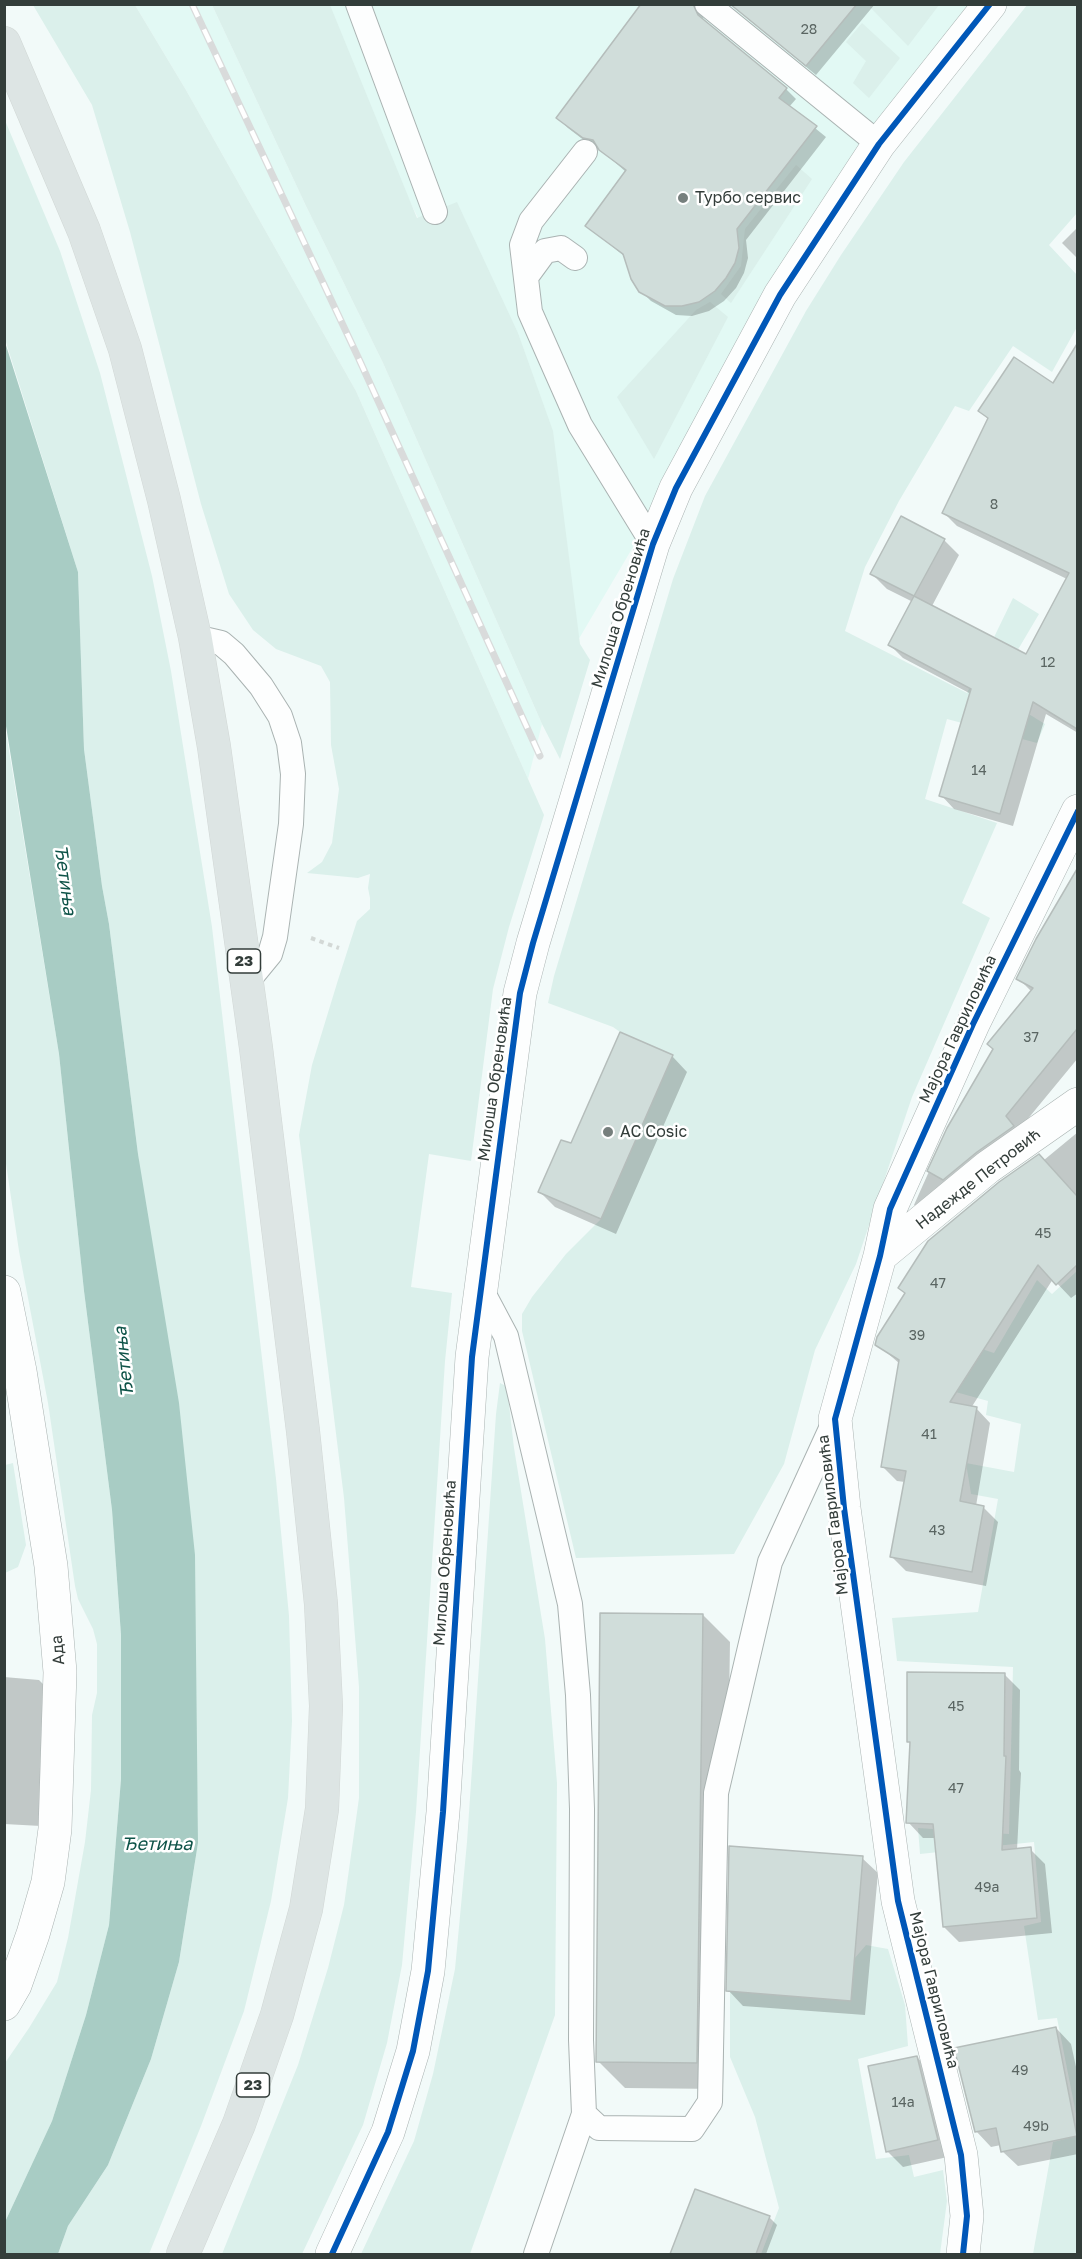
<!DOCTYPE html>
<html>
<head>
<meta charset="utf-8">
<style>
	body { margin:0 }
	#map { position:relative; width:1082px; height:2259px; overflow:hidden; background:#f2faf9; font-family:"Golos Text",sans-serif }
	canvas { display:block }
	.frame { position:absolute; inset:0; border:6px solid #333d3a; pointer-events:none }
</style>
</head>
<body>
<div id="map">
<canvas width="1082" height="2259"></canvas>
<div class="frame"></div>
</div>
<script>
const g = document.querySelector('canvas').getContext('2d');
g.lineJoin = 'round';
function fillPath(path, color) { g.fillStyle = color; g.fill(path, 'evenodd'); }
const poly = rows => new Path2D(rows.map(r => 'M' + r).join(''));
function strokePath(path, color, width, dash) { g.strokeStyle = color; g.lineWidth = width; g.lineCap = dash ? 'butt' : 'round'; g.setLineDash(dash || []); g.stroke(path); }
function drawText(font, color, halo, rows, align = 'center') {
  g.font = font + ' "Golos Text",sans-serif'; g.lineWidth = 5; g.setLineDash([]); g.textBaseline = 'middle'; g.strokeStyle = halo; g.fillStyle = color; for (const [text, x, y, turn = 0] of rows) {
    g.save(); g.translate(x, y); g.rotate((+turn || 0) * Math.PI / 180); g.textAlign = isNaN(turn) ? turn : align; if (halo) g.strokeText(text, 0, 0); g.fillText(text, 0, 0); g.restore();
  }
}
fillPath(poly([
	[135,5,212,5,306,206,383,363,542,724,528,779,356,391,186,90],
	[312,5,989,5,788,284,577,642,418,218]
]), '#e2f9f4');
fillPath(poly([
	[873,4,939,4,939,5,908,46,870,7],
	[33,5,135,5,186,90,356,391,544,815,509,927,493,989,471,1161,429,1154,411,1287,452,1293,445,1361,416,1812,402,1965,387,2043,363,2125,302,2254,222,2254,298,2065,328,1968,344,1905,359,1798,359,1687,344,1498,299,1135,312,1065,338,980,357,921,370,909,370,898,368,888,370,874,358,878,307,873,322,862,332,843,339,789,331,745,330,682,321,666,276,649,253,630,229,594,201,504,130,232,92,105],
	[212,5,330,5,417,218,457,202,518,333,553,431,580,644,590,660,560,759,542,724,383,363,306,206],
	[1027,5,1077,5,1077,213,1049,245,1077,275,1077,327,1052,372,1013,346,969,411,955,406,899,501,865,567,845,631,967,693,1013,598,1039,614,993,692,1045,724,1037,743,947,719,925,799,997,823,962,903,990,918,912,1097,856,1264,815,1350,784,1464,734,1554,576,1558,528,1356,522,1331,522,1314,532,1297,566,1254,601,1219,672,1055,620,1032,613,1027,548,1003,554,976,673,579,705,496,806,311,841,255,904,162],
	[862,23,900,58,869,98,853,83,866,61,846,42],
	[4,118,60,251,100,373,152,576,171,671,212,927,276,1479,289,1616,292,1721,288,1798,271,1901,244,2011,201,2126,149,2254,58,2254,68,2226,108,2165,151,2059,179,1962,198,1843,196,1747,138,1154,109,924,102,886,84,749,78,572,5,339],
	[796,165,812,179,731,303,721,294,741,266,745,229],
	[710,302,728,317,654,459,617,397,696,310],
	[4,720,59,1054,84,1291,112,1510,121,1635,121,1779,109,1925,86,2015,52,2121,5,2222,5,2063,29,2028,57,1982,68,1938,85,1842,91,1790,92,1715,97,1693,97,1644,93,1629,78,1599,75,1586,48,1403,19,1251,5,1157],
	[1077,1271,1077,2119,1057,2018,1038,2020,1024,1926,1041,1922,1034,1842,920,1854,918,1828,1009,1834,1013,1667,897,1661,892,1618,978,1612,998,1499,971,1494,966,1463,1014,1472,1021,1424,986,1415,988,1401,941,1388,970,1345,994,1353,1037,1280,1052,1294],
	[500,1383,506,1386,508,1396,514,1448,545,1639,557,1783,555,2015,470,2254,361,2254,414,2141,433,2074,455,1969,467,1842,496,1414],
	[13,1463,26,1545,18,1567,5,1573,5,1465],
	[866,1945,888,1949,905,2005,908,2046,858,2059,876,2159,909,2155,914,2177,943,2170,947,2201,940,2254,761,2254,779,2208,755,2117,730,2057,730,1991,854,1959],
	[1077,2136,1077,2254,1033,2254,1053,2142]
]), '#dbf0eb');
fillPath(poly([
	[4,339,78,572,84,749,102,886,109,924,138,1154,179,1403,195,1555,198,1843,179,1962,151,2059,108,2165,68,2226,58,2254,5,2254,5,2222,52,2121,86,2015,109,1925,121,1779,121,1635,112,1510,84,1291,59,1054,5,720]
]), '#a8ccc4');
fillPath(poly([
	[643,4,706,4,702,13,704,22,786,89,796,99,789,107,826,137,746,240,748,258,744,273,736,288,724,301,709,311,692,316,676,315,651,301,641,291,624,256,587,226,626,172,600,149,594,148,568,128,558,118],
	[730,4,875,4,816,75],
	[1078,227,1078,259,1062,243],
	[1078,347,1078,733,1046,714,1013,826,954,809,941,795,971,694,903,658,890,645,913,602,887,589,872,574,944,540,959,555,932,606,1027,656,1067,579,957,526,944,513,989,420,980,411,1054,385],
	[1078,872,1078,1058,989,1166,927,1217,914,1205,948,1129,1032,992,1018,978,1037,940],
	[672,1056,687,1072,616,1234,555,1207,540,1192,572,1145],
	[1078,1132,1078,1293,1071,1298,1053,1279,971,1408,976,1408,990,1423,976,1506,983,1507,998,1522,986,1586,906,1571,892,1557,905,1482,897,1481,882,1466,900,1364,877,1344,906,1294,900,1288,913,1268],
	[703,1615,730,1642,723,2089,625,2088,598,2061],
	[1004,1674,1020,1690,1019,1770,1021,1773,1017,1850,1030,1849,1045,1864,1052,1933,959,1942,944,1927,936,1838,923,1838,908,1822,912,1745,908,1741],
	[4,1677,39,1680,51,1692,41,1826,4,1824],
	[862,1858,878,1873,865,2015,743,2006,728,1990],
	[1056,2028,1071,2044,1078,2076,1078,2154,1018,2166,1002,2151,1001,2145,991,2147,976,2131],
	[917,2057,932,2073,952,2156,903,2167,887,2151],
	[696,2190,769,2217,777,2225,766,2254,672,2254]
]), '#0003');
const building = poly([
	[641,4,693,4,698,15,787,88,779,98,817,126,737,229,739,248,735,263,726,278,715,291,699,302,682,306,665,306,639,292,631,279,623,254,585,226,626,170,599,150,593,140,583,138,556,118,641,4],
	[730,4,857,4,806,66,730,4],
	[1077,344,1077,729,1033,702,1000,814,939,796,971,689,888,645,914,596,1026,654,1069,573,942,513,988,418,978,411,1014,357,1053,383,1077,344],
	[901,516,945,539,914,596,870,574,901,516],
	[1077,869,1077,1029,1006,1116,1014,1126,977,1152,943,1180,927,1171,947,1128,993,1049,987,1044,1033,988,1016,979,1036,939,1077,869],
	[620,1032,673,1055,601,1219,538,1192,561,1140,571,1143,620,1032],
	[1039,1154,1077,1196,1077,1265,1056,1285,1038,1265,950,1402,977,1407,960,1501,984,1506,972,1572,890,1557,906,1471,881,1467,899,1360,875,1345,877,1337,905,1293,898,1288,928,1241,999,1182,1039,1154],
	[600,1613,703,1614,697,2063,596,2062,600,1613],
	[907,1672,1005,1673,1004,1756,1006,1756,1002,1850,1031,1847,1037,1918,943,1927,933,1824,906,1823,910,1742,907,1742,907,1672],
	[729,1846,863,1856,851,2001,726,1991,729,1846],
	[1056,2027,1077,2136,1001,2152,996,2128,975,2132,954,2048,1056,2027],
	[917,2056,938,2140,886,2152,868,2066,917,2056],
	[695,2189,770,2216,756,2254,670,2254,695,2189]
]);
fillPath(building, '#d0ddda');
strokePath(building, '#b5bdbb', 1.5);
const lane = poly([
	[358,4,435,212],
	[707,4,879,144],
	[585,152,531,221,522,245,530,312,580,425,653,544],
	[526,277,545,251,561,248,575,258],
	[195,637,221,643,234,654,261,686,280,716,289,743,293,774,291,824,275,937,270,954,247,982],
	[480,1287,506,1336,570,1604,578,1695,582,1809,581,2040,584,2114,599,2128,692,2129,710,2102,716,1793,770,1562,835,1420],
	[536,2254,584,2114]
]);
const street = poly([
	[880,1256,988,1167,1078,1104],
	[963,2254,967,2216,961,2155,898,1901,844,1508,835,1419,880,1256,890,1209,973,1024,1078,811]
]);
const secondary = poly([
	[4,1292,20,1371,51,1566,60,1672,55,1829,48,1882,33,1934,15,1985,4,2004],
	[332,2254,388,2132,413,2051,428,1971,443,1812,472,1357,520,993,533,943,653,544,676,488,780,295,879,144,990,4]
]);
const primary = poly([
	[4,43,84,231,125,349,164,500,195,637,214,747,256,1048,303,1431,321,1604,326,1706,322,1809,306,1909,277,2015,239,2124,183,2254]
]);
strokePath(lane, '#aab3b2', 26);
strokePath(street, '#aab3b2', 34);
strokePath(secondary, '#aab3b2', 34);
strokePath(primary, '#d1d7d5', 34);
strokePath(poly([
	[311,938,339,948]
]), '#d3d8d6', 4, [4.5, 4.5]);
strokePath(lane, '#fdfefe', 24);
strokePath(street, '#fdfefe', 33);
strokePath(secondary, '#fdfefe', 33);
strokePath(primary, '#dde5e4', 33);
const rail = poly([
	[192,4,358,357,540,756]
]);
strokePath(rail, '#d9dbdb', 7);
strokePath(rail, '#fff', 4.5, [14]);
strokePath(poly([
	[332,2254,388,2132,413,2051,428,1971,443,1812,472,1357,520,993,533,943,653,544,676,488,780,295,879,144,990,4],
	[963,2254,967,2216,961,2155,898,1901,844,1508,835,1419,880,1256,890,1209,973,1024,1078,811]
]), '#0057b8', 6);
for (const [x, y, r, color] of [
	[683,198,6,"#767f7d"],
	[608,1132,6,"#767f7d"]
]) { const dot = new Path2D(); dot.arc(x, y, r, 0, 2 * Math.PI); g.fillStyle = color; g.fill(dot); strokePath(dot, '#fff', 2); }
drawText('14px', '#5a6562', null, [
	["28",809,30],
	["8",994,505],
	["12",1048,663],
	["14",979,771],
	["37",1031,1038],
	["45",1043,1234],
	["47",938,1284],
	["39",917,1336],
	["41",929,1435],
	["43",937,1531],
	["45",956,1707],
	["47",956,1789],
	["49a",987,1888],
	["49",1020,2071],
	["14a",903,2103],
	["49b",1036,2127]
]);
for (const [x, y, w] of [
	[244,961,33],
	[253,2085,33]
]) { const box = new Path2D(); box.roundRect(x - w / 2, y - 12, w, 24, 4.5); g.fillStyle = '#fff'; g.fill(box); strokePath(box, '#333d3a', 1.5); }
drawText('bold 15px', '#333d3a', null, [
	["23",244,961],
	["23",253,2085]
]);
drawText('16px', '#333d3a', '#fff', [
	["Турбо сервис",695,198],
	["AC Cosic",620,1132]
], 'left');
drawText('16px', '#333d3a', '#fff', [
	["Милоша Обреновића",621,608,-73],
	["Мајора Гавриловића",958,1029,-65],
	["Милоша Обреновића",495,1079,-82],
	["Надежде Петровић",978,1179,-38],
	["Мајора Гавриловића",833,1515,-97],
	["Милоша Обреновића",445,1563,-86],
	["Ада",58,1650,-95],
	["Мајора Гавриловића",934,1990,76]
]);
drawText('italic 18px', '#0e5348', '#fff', [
	["Ђетиња",65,880,82],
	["Ђетиња",124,1362,-96],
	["Ђетиња",157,1844]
]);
</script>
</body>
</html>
